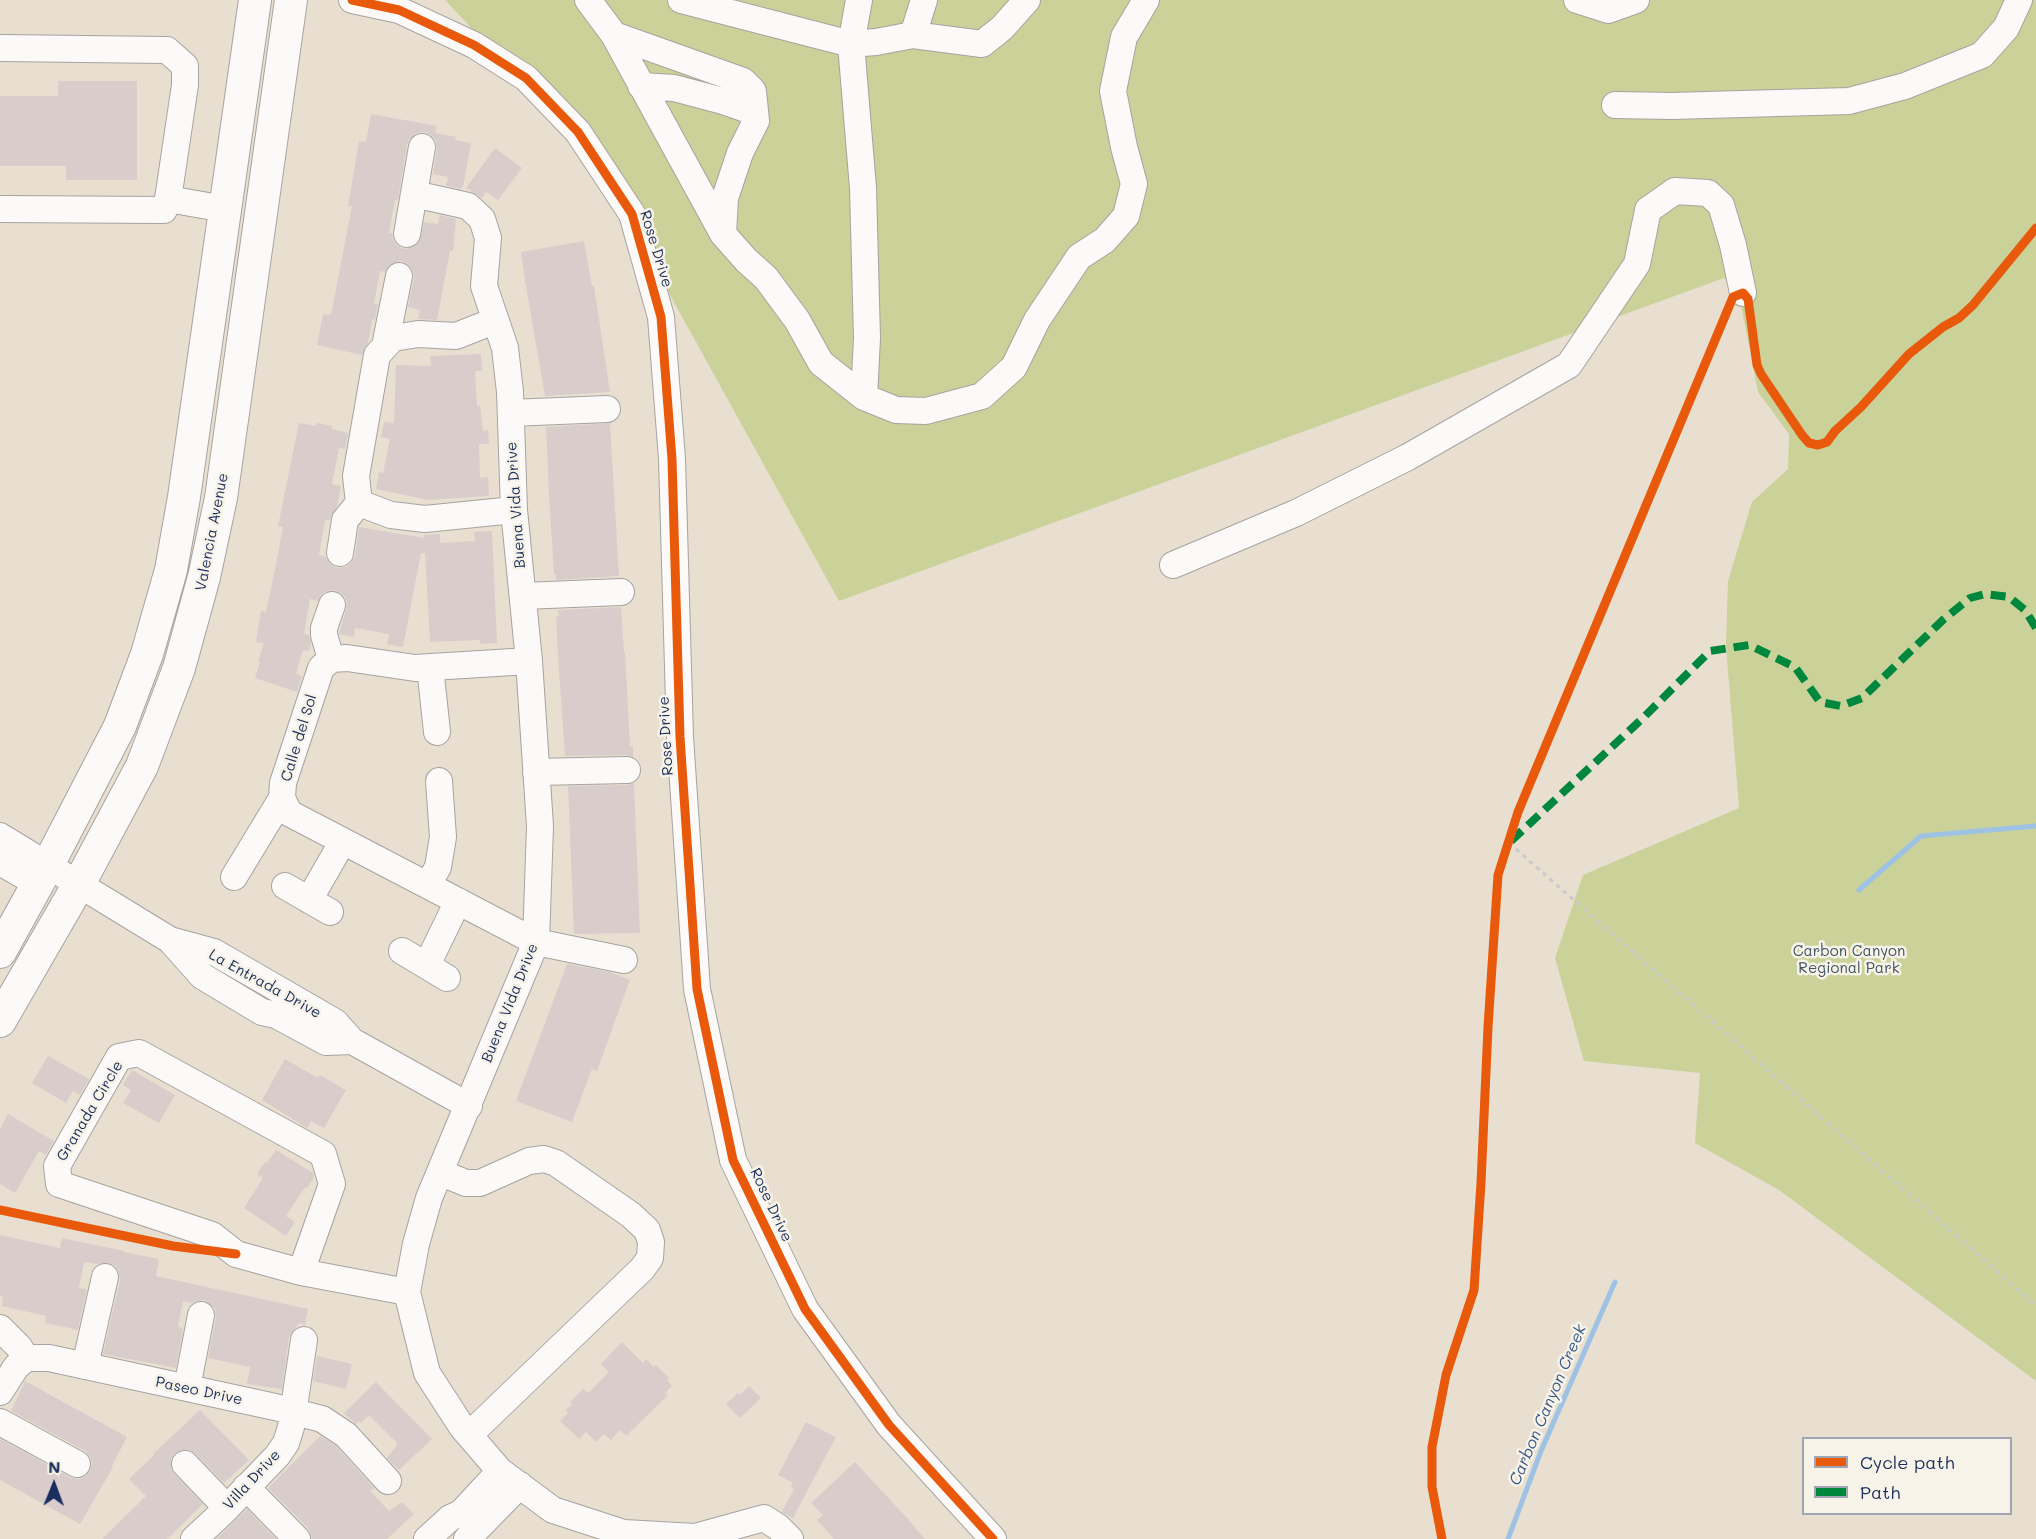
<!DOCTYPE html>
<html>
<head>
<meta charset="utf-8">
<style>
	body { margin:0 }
	#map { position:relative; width:2036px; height:1539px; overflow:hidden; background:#e8dfd0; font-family:Mali,sans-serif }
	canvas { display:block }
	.legend { position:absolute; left:1802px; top:1437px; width:210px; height:78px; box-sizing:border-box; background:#f7f3e8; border:2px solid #9fa5b1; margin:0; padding:8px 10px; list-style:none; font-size:18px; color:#1b2f5e }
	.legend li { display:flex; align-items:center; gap:12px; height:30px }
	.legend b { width:30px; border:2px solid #9fa5b1 }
	.north { position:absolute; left:24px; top:1455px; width:60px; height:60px; -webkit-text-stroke:4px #f7f3e8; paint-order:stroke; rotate:1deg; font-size:16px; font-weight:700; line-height:24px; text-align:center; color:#1b2f5e }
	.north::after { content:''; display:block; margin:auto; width:21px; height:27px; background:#1b2f5e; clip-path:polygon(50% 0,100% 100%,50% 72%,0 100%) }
</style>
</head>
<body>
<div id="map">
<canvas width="2036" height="1539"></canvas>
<ul class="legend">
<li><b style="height:8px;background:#e8590c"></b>Cycle path</li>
<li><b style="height:8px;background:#00873e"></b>Path</li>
</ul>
<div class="north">N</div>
</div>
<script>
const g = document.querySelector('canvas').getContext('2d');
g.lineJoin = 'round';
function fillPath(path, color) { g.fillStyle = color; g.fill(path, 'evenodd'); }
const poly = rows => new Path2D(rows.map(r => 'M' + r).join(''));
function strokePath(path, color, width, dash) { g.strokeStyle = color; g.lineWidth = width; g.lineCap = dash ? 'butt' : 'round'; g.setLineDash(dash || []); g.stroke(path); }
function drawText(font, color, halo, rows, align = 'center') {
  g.font = font + ' Mali,sans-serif'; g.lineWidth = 5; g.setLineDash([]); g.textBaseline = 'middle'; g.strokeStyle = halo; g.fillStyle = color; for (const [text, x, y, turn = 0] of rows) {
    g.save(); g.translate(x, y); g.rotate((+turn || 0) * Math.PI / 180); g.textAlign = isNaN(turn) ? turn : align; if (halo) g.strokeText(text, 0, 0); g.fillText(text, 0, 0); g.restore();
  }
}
fillPath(poly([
	[445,0,2036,0,2036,1381,1779,1190,1695,1143,1700,1073,1584,1061,1555,958,1583,875,1739,808,1726,646,1728,581,1752,502,1788,469,1789,434,1758,392,1739,295,1724,278,839,601,595,159]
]), '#cad299');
strokePath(poly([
	[1859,890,1921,836,2036,826],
	[1508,1539,1541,1451,1615,1282]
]), '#9dc2e4', 5);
fillPath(poly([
	[58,81,137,81,137,180,66,180,66,166,0,166,0,96,58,96],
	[371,114,437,126,435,133,456,137,455,140,471,143,463,187,462,186,461,189,446,186,448,177,433,174,437,149,436,141,432,136,425,132,417,133,410,138,407,144,398,200,395,200,389,233,392,233,393,240,398,246,404,249,412,248,419,243,424,222,438,224,440,215,456,219,453,251,450,251,437,320,418,319,420,310,408,307,414,278,413,271,408,264,402,261,395,262,388,266,385,272,380,271,374,304,378,304,375,320,372,319,368,343,362,355,317,345,323,314,331,315,352,206,348,206,359,141,366,142],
	[495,148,522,168,498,200,486,192,482,198,466,188],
	[584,241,592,286,594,286,610,392,545,396,525,281,521,252],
	[481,354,482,371,475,371,477,406,480,406,483,431,488,430,489,444,479,444,480,478,488,477,489,496,428,500,376,489,379,472,383,473,390,439,381,437,384,422,394,423,396,365,431,366,430,356],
	[299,423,316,426,317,423,332,426,332,429,348,433,345,449,339,448,332,484,341,486,337,506,330,520,325,520,319,555,326,557,330,564,337,568,346,567,351,563,355,556,359,527,424,538,424,535,440,534,440,543,475,541,474,532,492,531,497,643,480,644,480,640,430,642,425,553,421,553,403,647,387,644,389,634,355,628,354,637,339,634,346,610,347,602,344,596,337,591,329,590,322,594,318,601,310,599,304,634,309,635,311,643,309,651,303,650,296,674,302,676,297,692,255,678,260,662,258,661,264,643,256,642,261,611,266,612,274,574,283,527,278,526],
	[610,423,619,576,556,580,556,574,554,574,549,495,546,427],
	[621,607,624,652,625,652,630,747,633,746,633,757,627,755,565,756,558,656,556,616,559,616,558,610],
	[634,783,640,933,574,934,568,786,627,785],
	[567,964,610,972,630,980,597,1071,592,1069,572,1122,516,1101],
	[48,1056,89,1079,80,1095,73,1091,66,1103,32,1083],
	[285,1059,318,1078,320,1075,346,1090,324,1128,311,1121,307,1128,262,1100],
	[132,1070,175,1095,159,1123,123,1103,131,1090,123,1085],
	[8,1114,54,1141,46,1155,39,1151,15,1193,0,1184,0,1129],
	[276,1150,313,1173,314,1177,307,1188,305,1187,286,1216,295,1222,286,1236,244,1208,263,1178,257,1174,265,1162,267,1163],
	[0,1235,60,1248,62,1238,124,1251,124,1252,159,1259,156,1276,308,1309,305,1325,299,1323,289,1337,282,1389,247,1384,250,1367,208,1358,216,1318,215,1308,204,1300,197,1301,193,1303,183,1301,178,1327,183,1328,176,1368,103,1354,120,1280,119,1272,116,1266,109,1263,98,1264,84,1262,79,1288,87,1289,78,1330,45,1323,46,1316,2,1306,3,1297,0,1296],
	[622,1342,643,1363,646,1359,654,1367,656,1365,669,1378,667,1380,672,1386,665,1393,668,1395,626,1436,620,1430,611,1440,604,1434,596,1442,586,1432,579,1439,560,1421,568,1413,566,1410,572,1404,570,1402,583,1389,588,1393,609,1372,601,1364],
	[317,1356,352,1364,346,1389,313,1381],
	[25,1381,127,1437,112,1466,113,1467,80,1524,0,1480,0,1439,70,1477,77,1479,84,1477,90,1471,92,1463,90,1457,85,1451,11,1411],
	[376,1382,432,1439,399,1470,387,1458,398,1444,369,1415,361,1423,359,1421,356,1424,344,1413],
	[749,1386,761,1398,740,1418,726,1404,738,1393,740,1395],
	[200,1410,249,1460,224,1483,195,1453,189,1450,181,1450,174,1454,171,1459,171,1468,174,1474,203,1504,167,1539,102,1539,146,1496,129,1479,154,1455,153,1454],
	[806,1422,836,1437,793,1518,782,1512,794,1489,791,1487,793,1483,778,1475],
	[320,1436,336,1446,374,1488,370,1491,389,1511,402,1502,414,1514,387,1539,312,1539,308,1528,268,1488],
	[855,1462,906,1517,925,1539,834,1539,817,1520,823,1515,811,1503],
	[247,1509,276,1539,216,1539,234,1522]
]), '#d9cdcc');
const minor = poly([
	[352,0,399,10,474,45,526,78,578,132,632,214,661,317,672,459,680,737,697,989,733,1160,805,1309,889,1425,993,1539],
	[588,0,614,35,723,234,746,260,766,278,797,320,821,363,864,397,896,410,926,411,982,396,1014,367,1037,320,1079,257,1105,240,1126,216,1134,184,1124,147,1113,91,1124,37,1146,0],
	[681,0,851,44,876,42,913,35,982,44,1002,28,1027,0],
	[859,0,851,44,863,188,867,338,864,397],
	[1577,0,1608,10,1636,0],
	[614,35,743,81,753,91,756,121],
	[913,35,924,0],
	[0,48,167,50,185,66,185,85,168,199],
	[641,86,674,88,723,101,749,110,756,121,740,153,725,198,723,234],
	[1615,105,1672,106,1849,101,1905,86,1982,55,2006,28,2019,0],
	[414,194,468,206,482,219,488,238,484,286,505,348,510,392,514,510,529,661,540,826,536,942,429,1198,416,1244,407,1292,427,1373,462,1427,500,1471,553,1510,624,1533,695,1537,764,1518,778,1527,790,1539],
	[0,209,164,210,168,199,225,209],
	[407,234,422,147],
	[494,321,456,336,418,334,393,338,377,355,356,476,359,503,391,515,425,519,514,510],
	[385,346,399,276],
	[511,413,607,409],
	[340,553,345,520,359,503],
	[1173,565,1296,513,1408,457,1569,365,1637,264,1648,210,1675,191,1708,193,1721,205,1733,245,1743,293],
	[523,596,621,592],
	[331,659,324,635,324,628,332,605],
	[529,661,415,668,347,658,331,659,321,668,283,783,282,798,289,813,536,942,624,960],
	[430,667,437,732],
	[536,772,627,770],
	[0,836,170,940,214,952,335,1022,352,1041,469,1106],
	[0,862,38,884],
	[234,877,282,798],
	[428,885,438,867,443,837,439,781],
	[285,886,330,912],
	[309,900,343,841],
	[170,940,202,976,262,1012,276,1015,326,1042,352,1041],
	[402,951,447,978],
	[427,965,458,901],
	[441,1173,466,1183,480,1183,529,1161,544,1159,556,1163,631,1215,647,1230,651,1242,650,1258,642,1269,469,1435],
	[301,1272,332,1184,323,1154,139,1053,119,1057,57,1166,59,1184,212,1235,236,1254,301,1272,407,1292],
	[0,1328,19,1347,26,1358],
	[26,1358,49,1358,275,1407,322,1419,346,1435,388,1481],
	[85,1366,105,1277],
	[187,1388,201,1315],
	[0,1392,16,1367,26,1358],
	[0,1422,77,1464],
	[185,1464,227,1508],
	[246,1487,297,1539],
	[194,1539,223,1512,277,1456,286,1443,291,1427,304,1340],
	[427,1539,450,1518,461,1513,500,1471],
	[467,1539,520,1485]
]);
const major = poly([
	[0,952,48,865,120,726,147,654,171,570,184,497,255,0],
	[0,1021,79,884,142,766,179,668,204,577,221,498,291,0]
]);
strokePath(minor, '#a6a3a0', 28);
strokePath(major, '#a6a3a0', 34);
strokePath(poly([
	[1509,843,2036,1306]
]), '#cbcbca', 3, [4.5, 4.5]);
strokePath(minor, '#fcfaf8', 26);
strokePath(major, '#fcfaf8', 32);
strokePath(poly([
	[1511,841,1644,717,1710,651,1749,645,1795,667,1820,702,1841,706,1862,698,1944,619,1970,598,1985,594,2009,597,2025,610,2036,628]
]), '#00873e', 8, [15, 8]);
strokePath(poly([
	[352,0,399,10,474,45,526,78,578,132,632,214,661,317,672,459,680,737,697,989,733,1160,805,1309,889,1425,993,1539],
	[0,1210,173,1246,236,1254],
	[1442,1539,1432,1487,1432,1447,1446,1375,1474,1290,1481,1183,1488,1027,1498,875,1518,812,1733,297,1743,293,1748,299,1757,365,1761,374,1802,435,1809,443,1818,445,1827,442,1835,431,1861,407,1909,354,1943,327,1959,318,1973,305,2036,228]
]), '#e8590c', 9);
drawText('15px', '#1b2f5e', '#f7f3e8', [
	["Rose Drive",656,249,73],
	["Buena Vida Drive",516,505,-94],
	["Valencia Avenue",212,532,-79],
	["Rose Drive",666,736,-93],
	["Calle del Sol",299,738,-73],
	["La Entrada Drive",265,984,29],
	["Buena Vida Drive",510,1003,-68],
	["Granada Circle",90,1111,-59],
	["Rose Drive",771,1205,65],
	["Paseo Drive",199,1391,12],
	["Villa Drive",252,1480,-47]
]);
drawText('15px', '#415562', '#f7f3e8', [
	["Carbon Canyon",1849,951],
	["Regional Park",1849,968]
]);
drawText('italic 16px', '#385789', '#f7f3e8', [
	["Carbon Canyon Creek",1548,1405,-67]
]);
</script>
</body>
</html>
